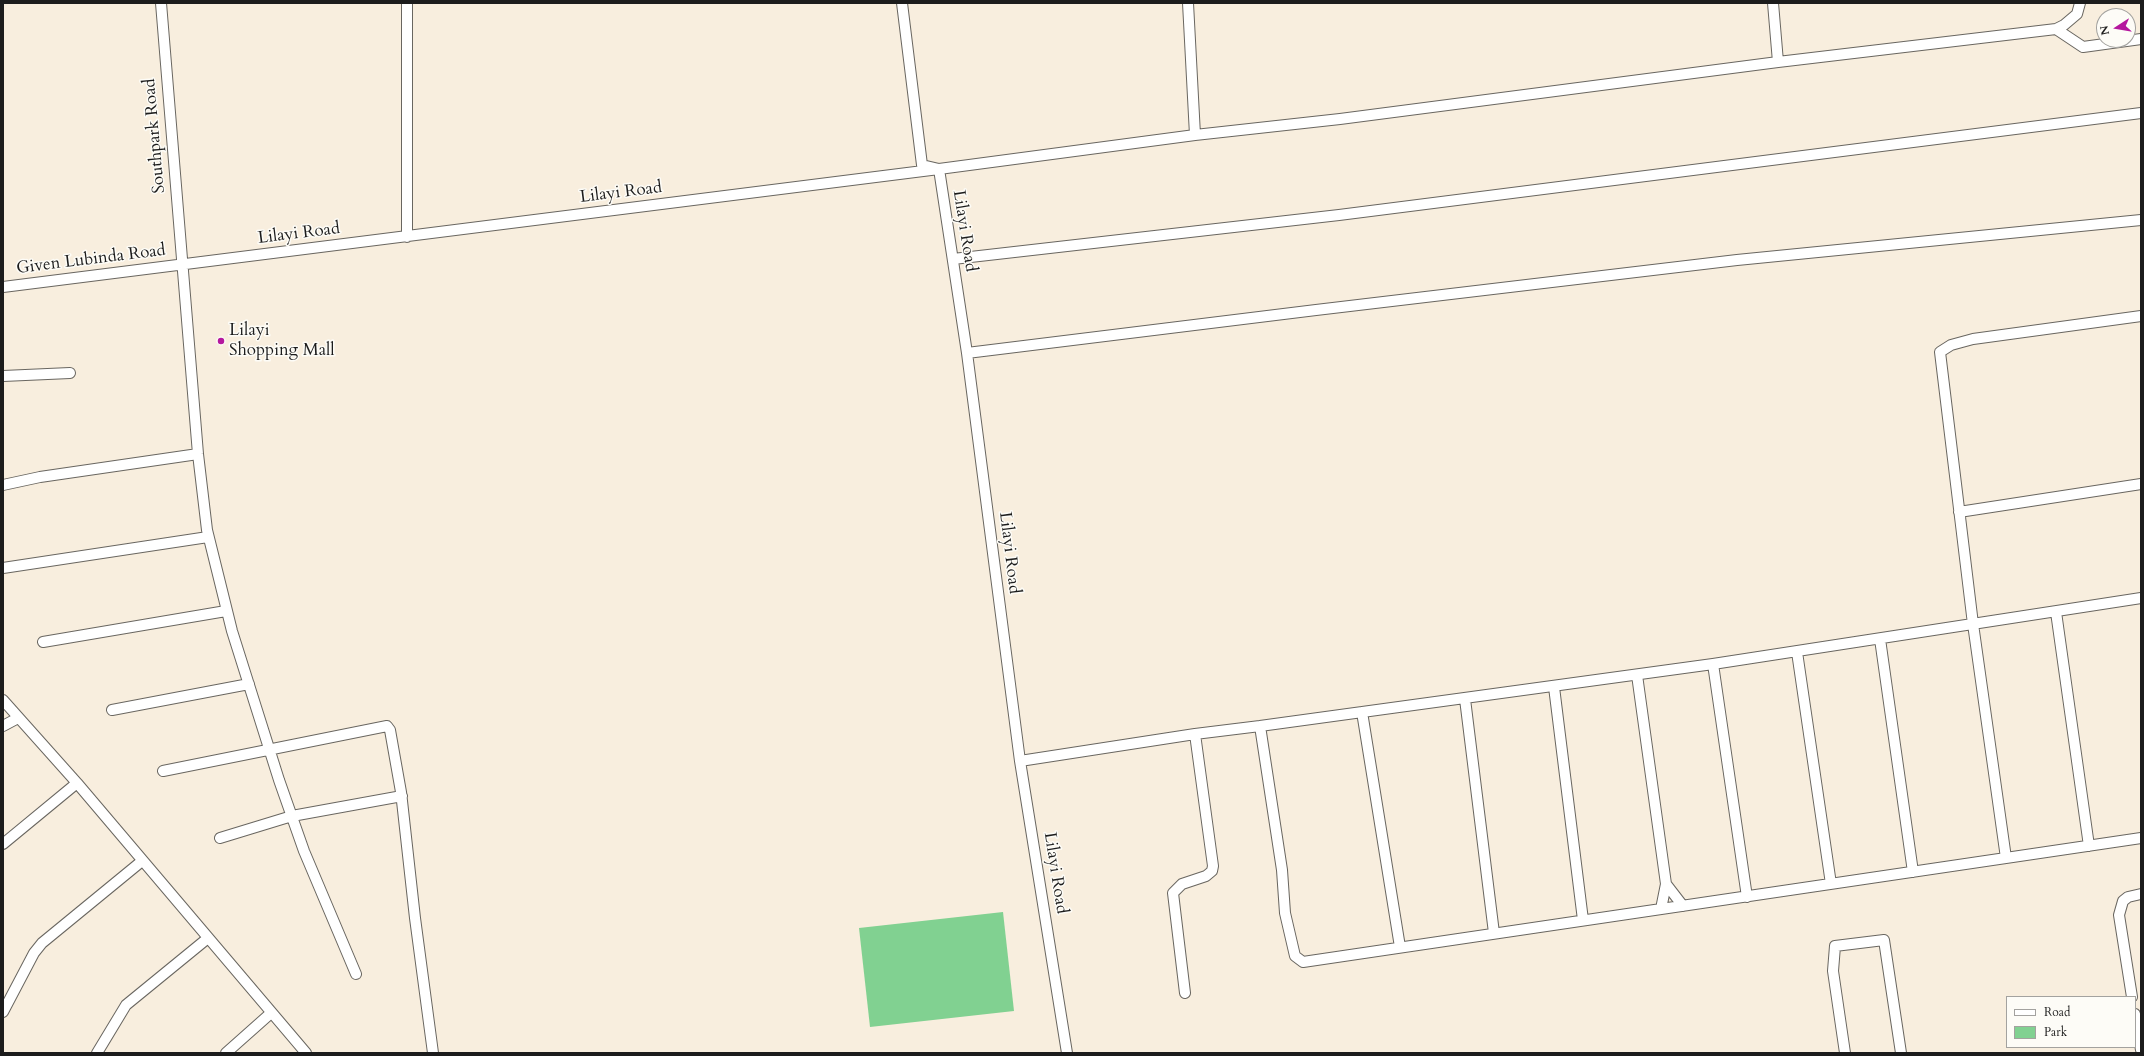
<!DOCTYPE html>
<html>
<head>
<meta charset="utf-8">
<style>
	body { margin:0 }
	#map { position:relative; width:2144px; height:1056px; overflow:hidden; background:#f8eede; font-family:Cardo,serif }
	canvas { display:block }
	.frame { position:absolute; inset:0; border:4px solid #1c1c1c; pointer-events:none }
	.legend { position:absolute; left:2006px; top:996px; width:130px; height:52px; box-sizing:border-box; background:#fdfcf7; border:1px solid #a3a29f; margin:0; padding:5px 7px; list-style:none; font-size:12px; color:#1c1c1c }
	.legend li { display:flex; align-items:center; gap:8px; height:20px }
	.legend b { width:20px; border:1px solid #a3a29f }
	.north { position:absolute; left:2096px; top:8px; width:40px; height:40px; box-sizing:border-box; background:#fdfcf7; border:1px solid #a3a29f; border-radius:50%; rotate:258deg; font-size:11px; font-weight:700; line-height:16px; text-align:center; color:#1c1c1c }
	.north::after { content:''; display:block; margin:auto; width:14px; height:18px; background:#b5179e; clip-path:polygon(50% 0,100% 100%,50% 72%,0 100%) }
</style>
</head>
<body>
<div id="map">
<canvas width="2144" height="1056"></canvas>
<div class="frame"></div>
<ul class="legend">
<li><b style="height:5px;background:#fff"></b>Road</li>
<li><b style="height:11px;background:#81d191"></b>Park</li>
</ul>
<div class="north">N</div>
</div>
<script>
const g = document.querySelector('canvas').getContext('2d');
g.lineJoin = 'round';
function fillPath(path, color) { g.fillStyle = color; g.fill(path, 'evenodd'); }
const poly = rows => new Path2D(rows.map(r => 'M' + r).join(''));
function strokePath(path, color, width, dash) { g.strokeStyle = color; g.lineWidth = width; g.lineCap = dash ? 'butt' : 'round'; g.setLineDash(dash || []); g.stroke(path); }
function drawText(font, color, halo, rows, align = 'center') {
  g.font = font + ' Cardo,serif'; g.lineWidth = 3; g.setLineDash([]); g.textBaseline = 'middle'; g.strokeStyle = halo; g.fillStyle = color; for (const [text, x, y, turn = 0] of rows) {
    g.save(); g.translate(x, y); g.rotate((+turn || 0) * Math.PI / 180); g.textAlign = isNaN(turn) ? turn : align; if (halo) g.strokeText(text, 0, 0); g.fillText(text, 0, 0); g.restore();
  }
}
fillPath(poly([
	[1003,912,1014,1011,870,1027,859,928]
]), '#81d191');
const minor = poly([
	[161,3,198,454,207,530,232,631,279,780,304,851,356,974],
	[407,3,407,237],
	[902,3,922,165,939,169,1195,135,1340,119,1778,62,2056,29,2064,25,2077,14,2080,3],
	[1188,3,1195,135],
	[1773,3,1778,62],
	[2056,29,2083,47,2141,39],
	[953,259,1339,215,2141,113],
	[3,287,939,169,967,353,1020,761,1067,1053],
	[967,353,1316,310,1737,260,2141,220],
	[3,376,70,373],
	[3,485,40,477,198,454],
	[1959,512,2141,484],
	[3,568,208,537],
	[2141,598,1713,664,1260,726,1282,870,1285,913,1295,956,1303,962,2141,838],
	[2056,612,2089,846],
	[1880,639,1913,872],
	[43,642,226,611],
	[1797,652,1831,884],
	[1713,664,1747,897],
	[1637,675,1666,884],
	[1554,687,1583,920],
	[1465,699,1494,933],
	[3,700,77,783,306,1053],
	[112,710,249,684],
	[1362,712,1400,947],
	[3,726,18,718],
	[1020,761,1195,734,1260,726],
	[163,771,387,726,390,730,401,792,415,918,433,1053],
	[220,838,292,816,402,796],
	[3,844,77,783],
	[2006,858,1973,624,1940,352,1951,345,1973,339,2141,316],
	[1661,909,1666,884,1683,906],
	[1185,993,1173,893,1182,884,1206,876,1212,871,1213,866,1195,734],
	[2132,997,2119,915,2123,901,2128,897,2141,894],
	[3,1012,34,953,42,943,142,861],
	[2135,1014,2141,1050],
	[97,1053,126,1005,208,938],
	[226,1053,271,1013],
	[1845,1053,1833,971,1835,946,1884,940,1901,1053]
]);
strokePath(minor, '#696660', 12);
strokePath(minor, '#fff', 10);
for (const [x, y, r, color] of [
	[221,341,4,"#b5179e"]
]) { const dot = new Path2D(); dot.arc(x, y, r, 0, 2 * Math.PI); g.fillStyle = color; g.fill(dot); strokePath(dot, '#fdfcf7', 1.5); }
drawText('17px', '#1c1c1c', '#fdfcf7', [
	["Southpark Road",155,136,-95],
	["Lilayi Road",621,193,-7],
	["Lilayi Road",964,231,81],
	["Lilayi Road",299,234,-7],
	["Given Lubinda Road",91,260,-7],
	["Lilayi Road",1009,553,83],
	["Lilayi Road",1055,873,81]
]);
drawText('17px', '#1c1c1c', '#fdfcf7', [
	["Lilayi",229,331],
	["Shopping Mall",229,351]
], 'left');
</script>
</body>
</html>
